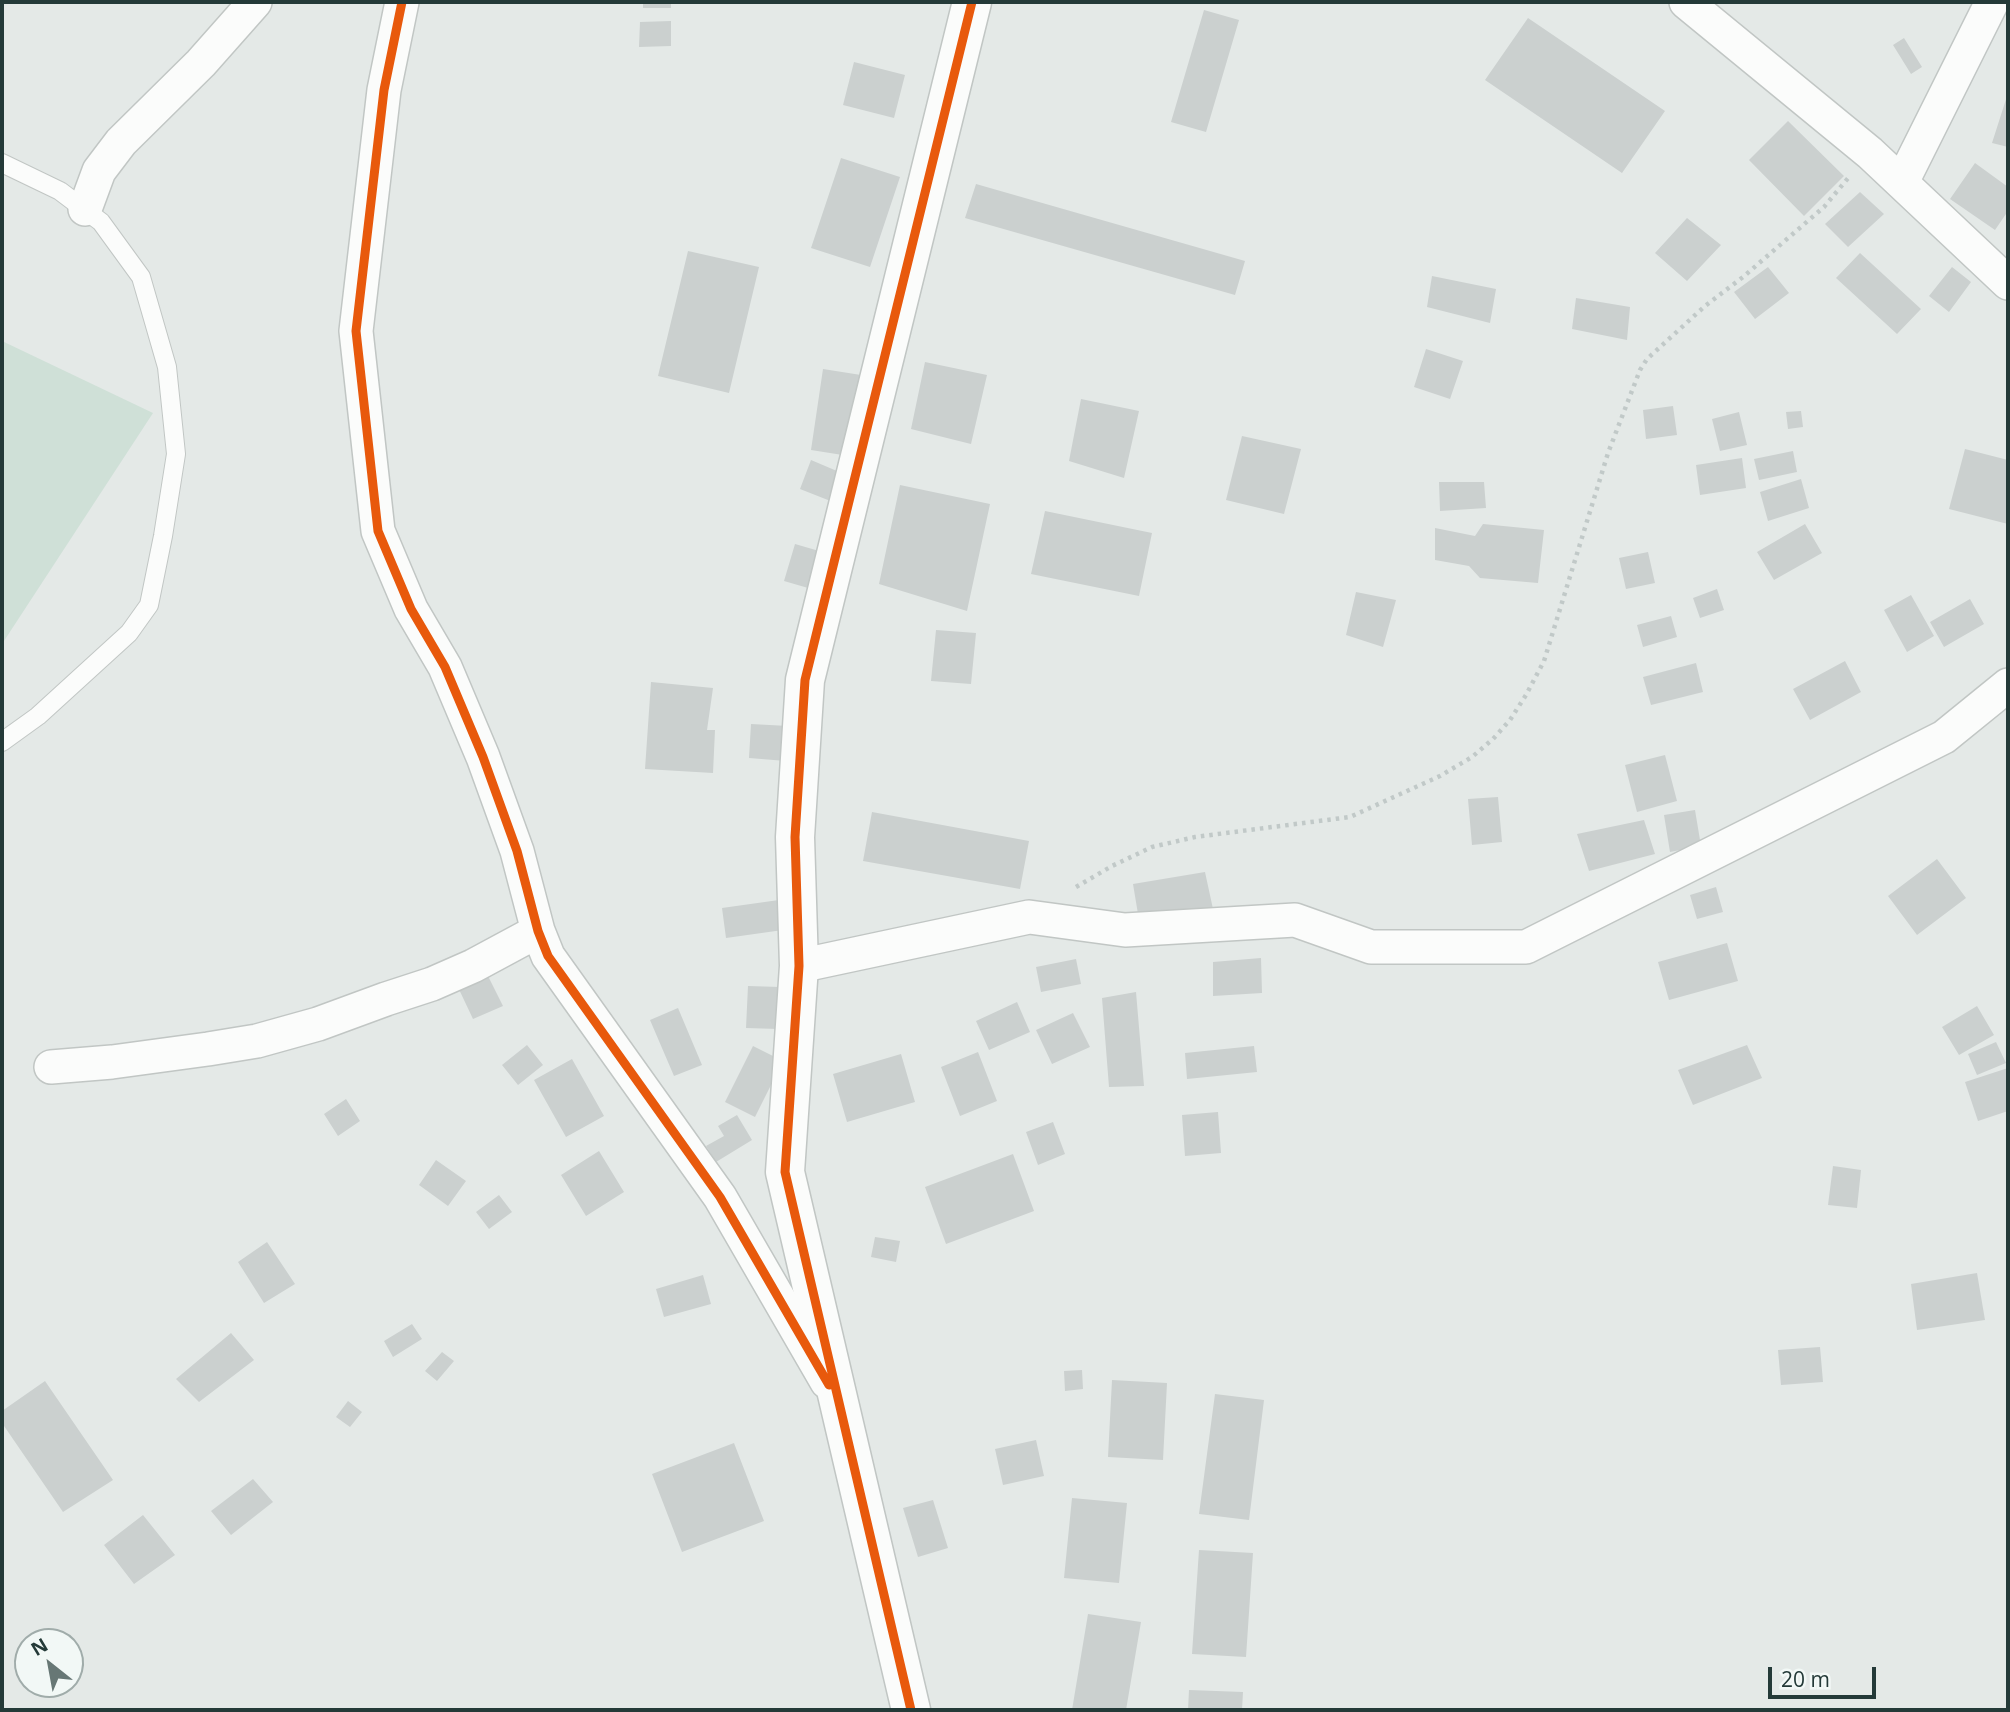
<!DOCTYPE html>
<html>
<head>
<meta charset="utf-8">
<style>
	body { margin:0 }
	#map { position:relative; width:2010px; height:1712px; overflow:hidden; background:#e4e9e7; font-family:"Open Sans",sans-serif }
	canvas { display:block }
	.frame { position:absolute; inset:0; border:4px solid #243a38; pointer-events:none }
	.north { position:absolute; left:14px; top:1628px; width:70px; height:70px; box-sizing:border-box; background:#f2f8f6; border:2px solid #a0acaa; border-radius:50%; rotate:329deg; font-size:19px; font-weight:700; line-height:28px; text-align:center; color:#243a38 }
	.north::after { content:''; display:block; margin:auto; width:24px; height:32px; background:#677775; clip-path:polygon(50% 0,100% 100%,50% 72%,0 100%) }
	.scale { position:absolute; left:1768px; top:1667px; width:108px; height:32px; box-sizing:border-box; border:4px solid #243a38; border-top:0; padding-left:9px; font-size:21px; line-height:24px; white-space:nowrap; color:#243a38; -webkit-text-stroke:5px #f2f8f6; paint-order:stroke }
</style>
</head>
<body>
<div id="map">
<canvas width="2010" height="1712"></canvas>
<div class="frame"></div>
<div class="north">N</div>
<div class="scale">20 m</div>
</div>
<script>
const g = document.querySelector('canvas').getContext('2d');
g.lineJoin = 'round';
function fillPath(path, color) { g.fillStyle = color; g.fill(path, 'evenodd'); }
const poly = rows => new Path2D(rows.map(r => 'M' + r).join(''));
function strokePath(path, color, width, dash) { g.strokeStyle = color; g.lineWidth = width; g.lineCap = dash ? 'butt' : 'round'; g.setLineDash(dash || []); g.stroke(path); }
fillPath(poly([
	[2,341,153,413,2,644]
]), '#cfe0d7');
fillPath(poly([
	[643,2,671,2,671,8,643,8],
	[1204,10,1239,20,1206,132,1171,122],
	[1528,18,1665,111,1622,173,1485,80],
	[671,21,671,46,639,47,640,22],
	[1904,38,1922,67,1911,74,1893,45],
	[854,62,905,75,894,118,843,105],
	[2008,93,2008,147,1992,143],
	[1788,121,1844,176,1804,216,1749,160],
	[841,158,900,177,870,267,811,248],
	[1975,163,2008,187,2008,211,1995,230,1950,199],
	[976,184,1245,261,1235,295,965,218],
	[1860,192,1884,214,1848,247,1825,224],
	[1687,218,1721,245,1687,281,1655,253],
	[688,251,759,267,729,393,658,376],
	[1860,253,1921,309,1897,334,1836,278],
	[1768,267,1789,293,1755,319,1734,292],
	[1952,267,1971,282,1949,312,1929,296],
	[1432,276,1496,289,1490,323,1427,307],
	[1576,298,1630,307,1627,340,1572,329],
	[1426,349,1463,361,1450,399,1414,387],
	[925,362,987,375,971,444,911,429],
	[823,369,861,375,849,456,811,450],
	[1081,399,1139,411,1124,478,1069,461],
	[1673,406,1677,435,1646,439,1643,410],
	[1801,411,1803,427,1788,429,1786,412],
	[1739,412,1747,445,1720,451,1712,419],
	[1242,436,1301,449,1284,514,1226,500],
	[1965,449,2008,460,2008,524,1949,509],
	[1793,451,1797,472,1759,480,1754,459],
	[1742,458,1746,488,1700,495,1696,465],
	[811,460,844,474,833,502,800,489],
	[1801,479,1809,508,1768,521,1760,492],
	[1439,482,1484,482,1486,508,1440,511],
	[900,485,990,504,967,611,879,584],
	[1045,511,1152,533,1139,596,1031,574],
	[1483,524,1544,530,1538,583,1480,578,1469,566,1435,560,1435,528,1475,536],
	[1805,524,1822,553,1774,580,1757,552],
	[795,544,826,553,815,590,784,581],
	[1648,552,1655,583,1626,589,1619,558],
	[1717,589,1724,610,1700,618,1693,598],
	[1356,592,1396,600,1383,647,1346,635],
	[1911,595,1934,636,1907,652,1884,610],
	[1970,599,1984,624,1944,647,1930,622],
	[1671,616,1677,637,1643,647,1637,625],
	[936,630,976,633,971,684,931,681],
	[1845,661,1861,692,1810,720,1793,689],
	[1696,663,1703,692,1651,705,1643,677],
	[651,682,713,688,707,730,715,730,713,773,645,769],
	[751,724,788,726,786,761,749,758],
	[1665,755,1677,801,1637,812,1625,765],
	[1498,797,1502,842,1472,845,1468,799],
	[1695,810,1701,846,1670,852,1664,815],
	[872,812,1029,841,1020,889,863,861],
	[1644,820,1655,854,1589,871,1577,834],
	[1937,859,1966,898,1917,935,1888,896],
	[1205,872,1213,909,1139,920,1133,884],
	[1716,887,1723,912,1697,919,1690,895],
	[786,899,790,929,726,938,722,908],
	[1727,943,1738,981,1669,1000,1658,962],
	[1261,958,1262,993,1213,996,1213,962],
	[1076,959,1081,984,1041,992,1036,967],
	[485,970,503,1006,473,1019,456,983],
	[748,986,780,987,778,1029,746,1028],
	[1136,992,1144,1086,1109,1087,1102,998],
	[1017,1002,1030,1032,989,1050,976,1021],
	[1977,1006,1994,1035,1959,1055,1942,1027],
	[678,1008,702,1065,674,1076,650,1020],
	[1073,1013,1090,1047,1052,1064,1036,1030],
	[1996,1042,2006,1063,1977,1075,1968,1054],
	[527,1045,543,1065,518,1085,502,1065],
	[1747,1045,1762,1078,1693,1105,1678,1070],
	[753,1046,783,1061,755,1117,725,1102],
	[1254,1046,1257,1072,1187,1079,1185,1053],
	[978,1052,997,1101,960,1116,941,1067],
	[901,1054,915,1102,847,1122,833,1074],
	[572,1059,604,1116,566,1137,534,1080],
	[2008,1068,2008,1111,1978,1121,1965,1082],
	[346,1099,360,1121,338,1136,324,1114],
	[1218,1112,1221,1153,1185,1156,1182,1115],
	[737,1115,752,1140,716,1162,706,1146,724,1136,718,1126],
	[1053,1122,1065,1154,1038,1165,1026,1132],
	[599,1151,624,1192,586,1216,561,1175],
	[1013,1154,1034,1211,946,1244,925,1187],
	[436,1160,466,1181,448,1206,419,1185],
	[1833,1166,1861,1170,1857,1208,1828,1205],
	[499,1195,512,1212,489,1229,476,1212],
	[875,1237,900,1241,896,1262,871,1257],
	[267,1242,295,1284,264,1303,238,1262],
	[1977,1273,1985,1320,1917,1330,1911,1284],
	[703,1275,711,1304,664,1317,656,1289],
	[412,1324,422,1339,393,1357,384,1341],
	[231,1333,254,1360,199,1402,176,1379],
	[1820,1347,1823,1382,1781,1385,1778,1350],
	[442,1352,454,1361,437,1381,425,1371],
	[1082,1370,1083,1389,1065,1391,1064,1371],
	[1112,1380,1167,1383,1163,1460,1108,1457],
	[45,1381,113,1480,63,1512,2,1423,2,1411],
	[1215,1394,1264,1400,1249,1520,1199,1514],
	[348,1401,362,1412,350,1427,336,1417],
	[1036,1440,1044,1476,1003,1485,995,1449],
	[734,1443,764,1521,682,1552,652,1474],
	[253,1479,273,1502,231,1535,211,1511],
	[1072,1498,1127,1503,1119,1583,1064,1578],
	[933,1500,948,1548,918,1557,903,1508],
	[143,1515,175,1555,134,1584,104,1545],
	[1199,1550,1253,1553,1246,1657,1192,1654],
	[1088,1614,1141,1622,1126,1710,1072,1710],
	[1189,1690,1243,1692,1242,1710,1188,1710]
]), '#cbd0cf');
const service = poly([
	[2,163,60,191,101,222,141,277,167,367,176,454,163,536,149,605,129,633,38,716,2,742]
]);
const minor = poly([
	[402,2,384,90,356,331,378,531,411,609,445,667,483,757,517,851,538,931,548,956,720,1197,827,1382],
	[1686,2,1870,153,2008,283],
	[1902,182,1992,2],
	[85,209,99,171,121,142,201,63,255,2],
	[799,966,1029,917,1125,930,1295,920,1371,947,1526,947,1944,737,2008,685],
	[51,1067,112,1062,208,1049,257,1041,318,1024,386,999,432,984,473,966,538,931]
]);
const tertiary = poly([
	[911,1710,785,1172,799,966,795,837,805,680,972,2]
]);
strokePath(service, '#c1c6c4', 20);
strokePath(minor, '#c1c6c4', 36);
strokePath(tertiary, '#c1c6c4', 41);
strokePath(poly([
	[1076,887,1112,866,1152,847,1195,837,1350,817,1440,776,1472,757,1493,739,1510,720,1526,695,1544,661,1608,453,1640,370,1647,359,1705,306,1743,277,1824,207,1849,177]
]), '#c1c9c8', 4.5, [3.5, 5]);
strokePath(service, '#fbfcfb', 18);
strokePath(minor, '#fbfcfb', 33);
strokePath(tertiary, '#fbfcfb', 38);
strokePath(poly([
	[402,2,384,90,356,331,378,531,411,609,445,667,483,757,517,851,538,931,548,956,720,1197,829,1385],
	[911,1710,785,1172,799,966,795,837,805,680,972,2]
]), '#e8590c', 9);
</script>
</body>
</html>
